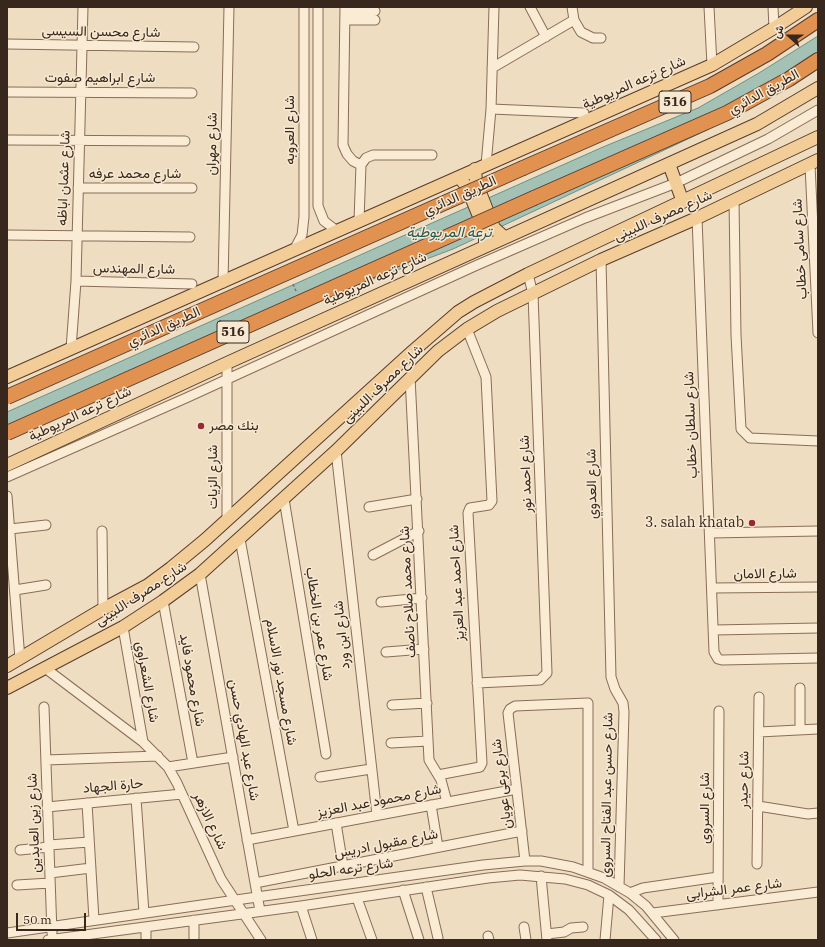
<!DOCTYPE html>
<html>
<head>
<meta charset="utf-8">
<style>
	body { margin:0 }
	#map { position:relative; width:825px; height:947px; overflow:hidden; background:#efddc1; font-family:"IBM Plex Serif",Vazirmatn,serif }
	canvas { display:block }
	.frame { position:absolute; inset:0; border:8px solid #38271d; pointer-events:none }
	.north { position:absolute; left:769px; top:16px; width:40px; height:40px; -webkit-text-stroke:3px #f6e8d1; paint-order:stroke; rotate:291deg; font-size:11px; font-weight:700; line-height:16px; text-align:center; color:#38271d }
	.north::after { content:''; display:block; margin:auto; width:14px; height:18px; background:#38271d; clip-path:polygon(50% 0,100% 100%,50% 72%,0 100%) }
	.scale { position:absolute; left:16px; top:913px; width:70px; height:18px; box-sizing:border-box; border:2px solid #38271d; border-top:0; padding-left:5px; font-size:12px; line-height:14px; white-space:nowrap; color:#38271d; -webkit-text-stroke:3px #f6e8d1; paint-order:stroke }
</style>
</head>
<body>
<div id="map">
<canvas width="825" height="947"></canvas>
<div class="frame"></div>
<div class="north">ش</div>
<div class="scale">50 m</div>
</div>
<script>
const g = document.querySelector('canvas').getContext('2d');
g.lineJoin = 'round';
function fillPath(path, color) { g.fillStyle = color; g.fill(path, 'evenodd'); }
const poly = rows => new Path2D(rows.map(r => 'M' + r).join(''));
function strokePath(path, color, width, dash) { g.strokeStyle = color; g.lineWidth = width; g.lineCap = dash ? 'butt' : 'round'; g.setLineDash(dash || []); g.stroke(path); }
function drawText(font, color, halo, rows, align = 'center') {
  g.font = font + ' "IBM Plex Serif",Vazirmatn,serif'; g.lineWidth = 3; g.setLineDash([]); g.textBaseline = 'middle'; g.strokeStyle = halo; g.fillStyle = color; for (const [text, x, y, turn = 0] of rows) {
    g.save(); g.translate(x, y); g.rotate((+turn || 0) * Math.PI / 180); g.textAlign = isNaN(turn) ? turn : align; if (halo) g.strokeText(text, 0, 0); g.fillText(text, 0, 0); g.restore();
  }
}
const water = poly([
	[818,36,818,63,707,130,453,249,355,286,7,440,7,412,603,147,698,108,759,73,818,36]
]);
fillPath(water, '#a4c1b6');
strokePath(water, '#6b9083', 1);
const minor = poly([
	[318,7,318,206,324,221,337,231],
	[345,7,343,145,347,154,353,161,361,165],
	[530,7,546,37],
	[572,7,574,20,581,32,593,38,601,38],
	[709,7,712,65],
	[773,7,774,28],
	[345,11,375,11],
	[345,20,375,20],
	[7,44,194,47],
	[492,68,574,20],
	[7,92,192,93],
	[491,109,584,113],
	[7,140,185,141],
	[486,165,491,109,494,7],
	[810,165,818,333],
	[78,188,192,188],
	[734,200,736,335,741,429,750,438,818,441],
	[697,218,714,652,718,659,722,660,818,658],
	[359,221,361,165,366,158,373,155,432,155],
	[7,235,190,237],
	[294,250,302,235,304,217,304,7],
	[601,260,611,677,615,689,623,703,624,712,619,887],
	[76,281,192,284],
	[223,283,229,7],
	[71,349,76,281,83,7],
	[227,363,227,520],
	[410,377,429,760,441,780,447,802],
	[336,451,377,815],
	[7,477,186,398,475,266,585,218,676,183,768,139,818,110],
	[7,496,20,659],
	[284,499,326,754],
	[369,507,417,499],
	[10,529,46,525],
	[102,531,103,609],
	[710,533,818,531],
	[240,539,294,831],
	[373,555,419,531],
	[200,574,260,911],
	[713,588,818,587],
	[15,590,46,585],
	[163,601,193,763],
	[381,602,422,598],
	[123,627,143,742],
	[714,630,818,628],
	[386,652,424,649],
	[45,668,143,742,168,767,177,783,221,879,261,940],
	[477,683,540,680,547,673,533,294,528,274],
	[800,688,800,730],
	[392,705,427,703],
	[44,707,52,933],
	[759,732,818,729],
	[391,743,428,741],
	[46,760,158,756],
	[168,767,233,757],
	[438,775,480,767,482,763,468,513,470,508,489,505,492,501,486,377,467,329],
	[320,777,371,769],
	[136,798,144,913],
	[87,803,94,920],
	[431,805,438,847],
	[758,806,808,814,818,813],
	[47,807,182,794],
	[336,823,343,866],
	[247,840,517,789],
	[49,845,89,842],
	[20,850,49,847],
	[525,861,508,713,510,709,515,706,588,703,588,871],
	[757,864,759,697],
	[50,873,91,868],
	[541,876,547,940],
	[255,883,522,831],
	[17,885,50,883],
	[426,887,438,938],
	[403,890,419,940],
	[630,893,643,888,718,877],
	[357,898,372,940],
	[718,905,719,711],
	[301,906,312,940],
	[653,913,818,892],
	[194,920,194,940],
	[146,927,146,940],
	[524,927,526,940],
	[7,933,257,897,483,865,525,861,541,861,573,867,604,878,630,893,646,906,674,940],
	[547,934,564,932,571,928,583,927],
	[488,936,489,940],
	[48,940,301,906,488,878,520,875,565,879,588,885,609,895,629,910,656,940],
	[605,940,609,895]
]);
const major = poly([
	[669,164,683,202],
	[475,169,476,182,494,228,504,237],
	[459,177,467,187,485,231,485,246],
	[7,377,712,65,774,28,806,7],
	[7,465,227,363,757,124,818,88],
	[7,666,103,609,148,585,171,568,205,540,413,351,458,312,474,302,528,274,818,137],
	[7,688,123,627,163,601,200,574,336,451,438,351,467,329,497,311,601,260,697,218,818,160]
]);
const highway = poly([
	[523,168,710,86,767,54,818,20],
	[534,198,727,113,789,79,818,60]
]);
strokePath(minor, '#896d58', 11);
strokePath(major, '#573c2d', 14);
strokePath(highway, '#573c2d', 16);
strokePath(poly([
	[293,284,296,291]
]), '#896d58', 1.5, [3, 2]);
strokePath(minor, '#faebd5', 9);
strokePath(major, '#f3cd98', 12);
strokePath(highway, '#e19250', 14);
const highwayBridge = poly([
	[7,397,523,168],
	[7,433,534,198]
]);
strokePath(highwayBridge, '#573c2d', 16, []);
strokePath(highwayBridge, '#e19250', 14);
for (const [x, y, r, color] of [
	[201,426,4,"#9a2734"],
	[752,523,4,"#9a2734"]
]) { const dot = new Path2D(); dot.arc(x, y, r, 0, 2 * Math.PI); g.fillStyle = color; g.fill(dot); strokePath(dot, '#f6e8d1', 1.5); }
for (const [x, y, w] of [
	[675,102,32],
	[233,332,32]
]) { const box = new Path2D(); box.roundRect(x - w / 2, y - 11, w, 22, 3); g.fillStyle = '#f6e8d1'; g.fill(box); strokePath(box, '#38271d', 1); }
drawText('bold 13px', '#38271d', null, [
	["516",675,102],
	["516",233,332]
]);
drawText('14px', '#38271d', '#f6e8d1', [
	["شارع محسن السيسى",101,32,1],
	["شارع ابراهيم صفوت",100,78],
	["شارع ترعه المريوطية",634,83,-24],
	["الطريق الدائري",764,92,-29],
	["شارع العروبه",290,130,-90],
	["شارع مهران",212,144,-89],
	["شارع محمد عرفه",135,174],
	["شارع عثمان اباظه",64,178,-88],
	["الطريق الدائري",460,196,-24],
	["شارع مصرف اللبينى",663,216,-24],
	["شارع سامى خطاب",800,249,-93],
	["شارع المهندس",134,269,1],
	["شارع ترعه المريوطية",375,279,-24],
	["الطريق الدائري",164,327,-24],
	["شارع مصرف اللبينى",383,384,-44],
	["شارع ترعه المريوطية",80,414,-25],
	["شارع سلطان خطاب",691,425,-92],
	["شارع احمد نور",526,474,-92],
	["شارع الزيات",213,477,-90],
	["شارع العدوي",592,484,-91],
	["شارع الامان",765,574,-1],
	["شارع احمد عبد العزيز",457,583,-93],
	["شارع محمد صلاح ناصف",408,592,-93],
	["شارع مصرف اللبينى",141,594,-33],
	["شارع عمر بن الخطاب",319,624,81],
	["شارع ابن ورد",342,635,-96],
	["شارع محمود فايد",192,680,80],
	["شارع الشعراوي",147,682,80],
	["شارع مسجد نور الاسلام",281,682,80],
	["شارع عبد الهادي حسن",244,740,80],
	["شارع حيدر",744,780,-89],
	["شارع برعى عويان",502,784,-97],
	["حارة الجهاد",113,786,-5],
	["شارع حسن عبد الفتاح السروى",607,795,-89],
	["شارع محمود عبد العزيز",379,801,-11],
	["شارع السروى",705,808,-90],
	["شارع الازهر",210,821,65],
	["شارع زين العابدين",34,823,-92],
	["شارع مقبول ادريس",386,844,-11],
	["شارع ترعه الحلو",351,869,-8],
	["شارع عمر الشرابى",734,889,-7]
]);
drawText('14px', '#38271d', '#f6e8d1', [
	["بنك مصر",209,426],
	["3. salah khatab",744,523,"right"]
], 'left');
drawText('italic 15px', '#2c5951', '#f6e8d1', [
	["ترعة المريوطية",449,233]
]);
</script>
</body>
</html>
